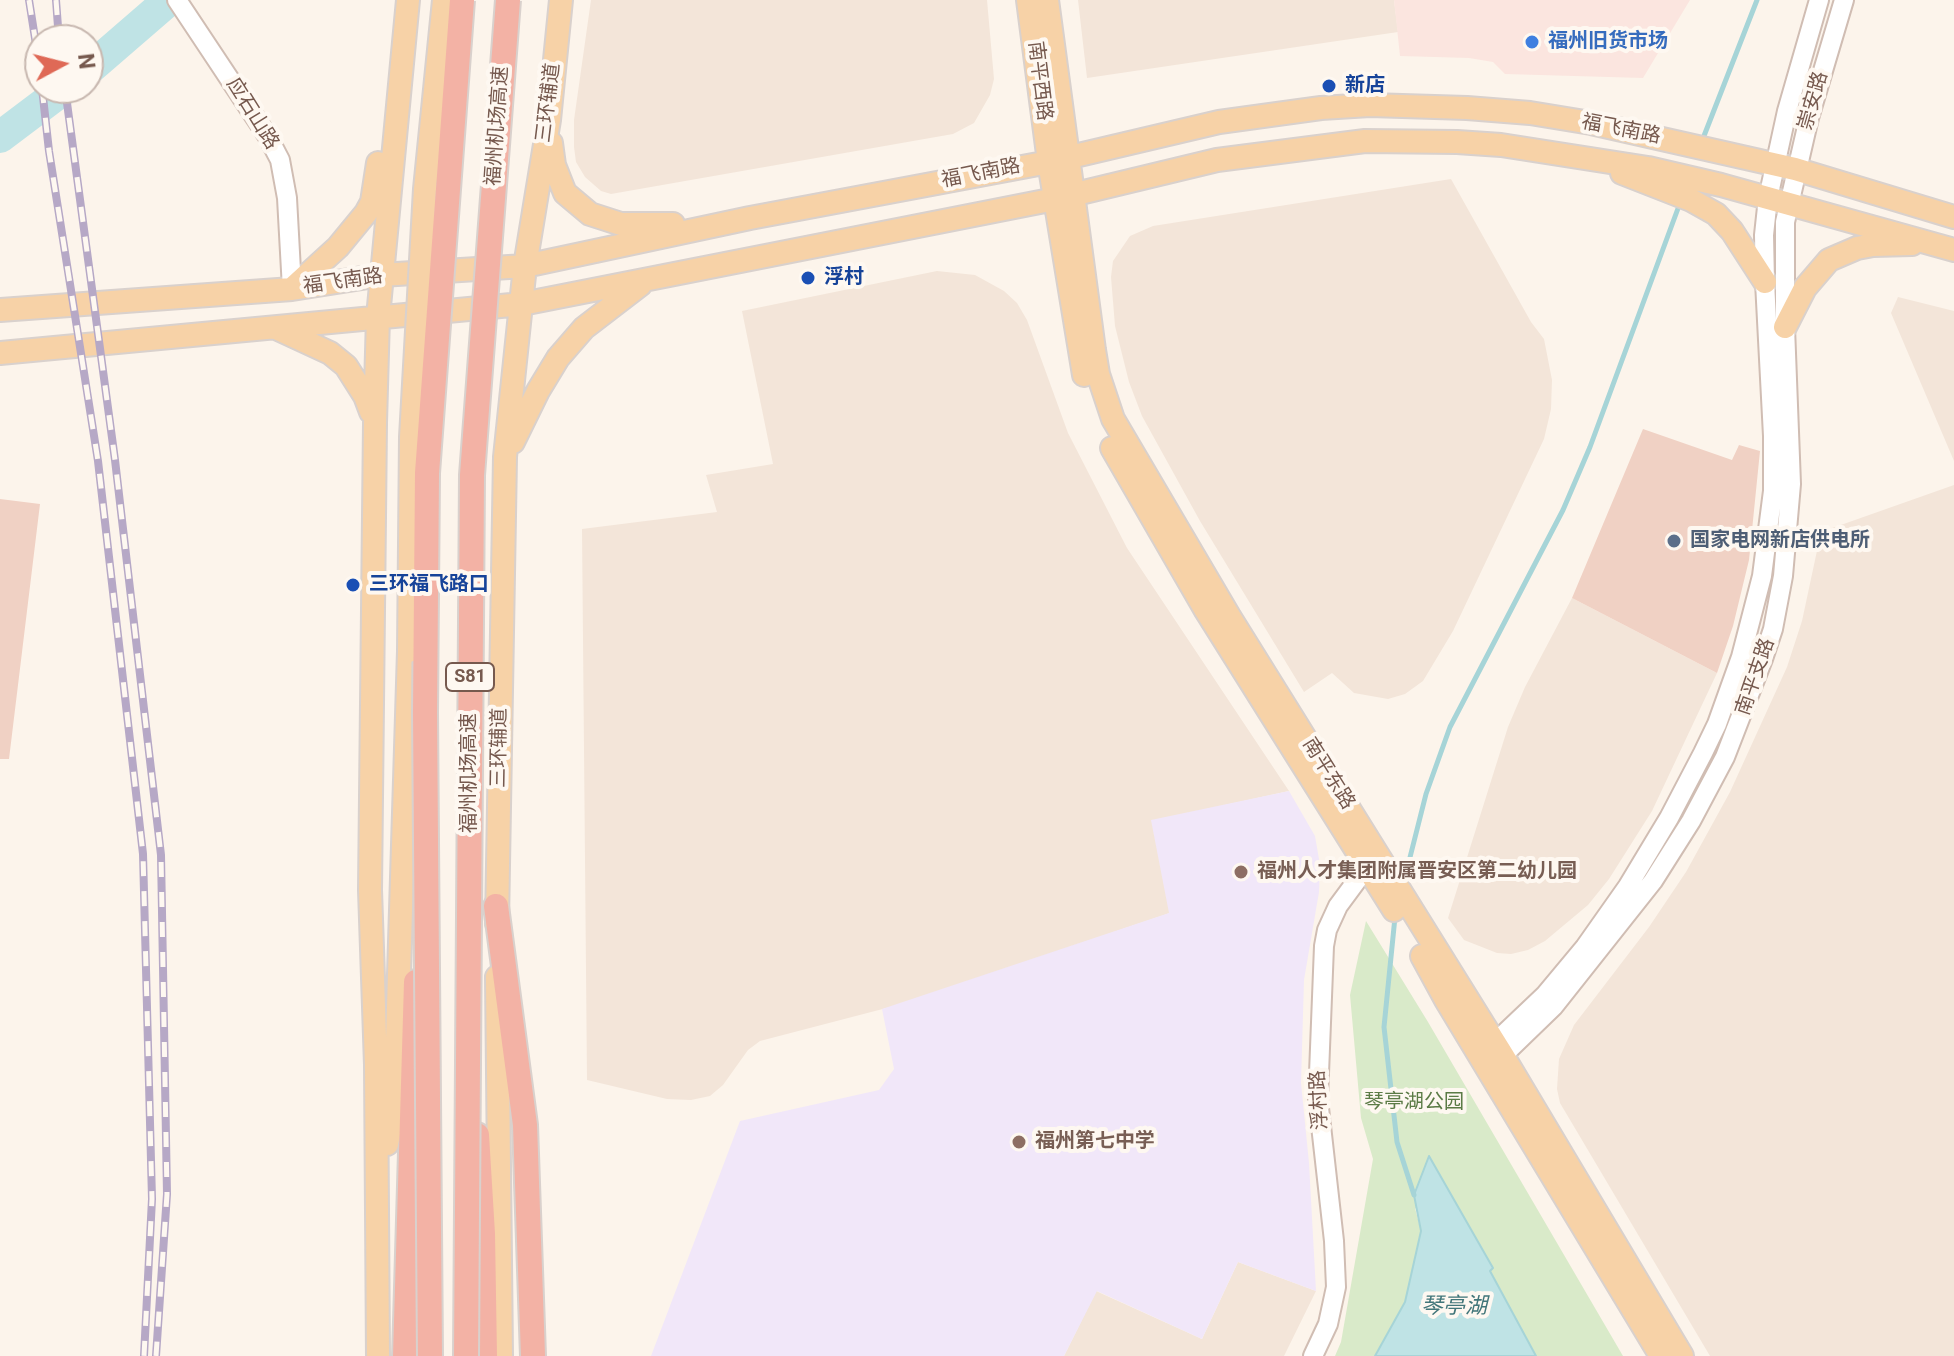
<!DOCTYPE html>
<html>
<head>
<meta charset="utf-8">
<style>
	body { margin:0 }
	#map { position:relative; width:1954px; height:1356px; overflow:hidden; background:#fcf4eb; font-family:Roboto,sans-serif }
	canvas { display:block }
	.north { position:absolute; left:24px; top:24px; width:80px; height:80px; box-sizing:border-box; background:#fef8f1; border:2px solid #c8b8b0; border-radius:50%; rotate:83deg; font-size:22px; font-weight:700; line-height:32px; text-align:center; color:#76594e }
	.north::after { content:''; display:block; margin:auto; width:28px; height:36px; background:#df6956; clip-path:polygon(50% 0,100% 100%,50% 72%,0 100%) }
</style>
</head>
<body>
<div id="map">
<canvas width="1954" height="1356"></canvas>
<div class="north">N</div>
</div>
<script>
const g = document.querySelector('canvas').getContext('2d');
g.lineJoin = 'round';
function fillPath(path, color) { g.fillStyle = color; g.fill(path, 'evenodd'); }
const poly = rows => new Path2D(rows.map(r => 'M' + r).join(''));
function strokePath(path, color, width, dash) { g.strokeStyle = color; g.lineWidth = width; g.lineCap = dash ? 'butt' : 'round'; g.setLineDash(dash || []); g.stroke(path); }
function drawText(font, color, halo, rows, align = 'center') {
  g.font = font + ' Roboto,"Noto Sans SC",sans-serif'; g.lineWidth = 8; g.setLineDash([]); g.textBaseline = 'middle'; g.strokeStyle = halo; g.fillStyle = color; for (const [text, x, y, turn = 0] of rows) {
    g.save(); g.translate(x, y); g.rotate((+turn || 0) * Math.PI / 180); g.textAlign = isNaN(turn) ? turn : align; if (halo) g.strokeText(text, 0, 0); g.fillText(text, 0, 0); g.restore();
  }
}
fillPath(poly([
	[591,0,987,0,994,79,990,95,974,123,953,134,611,194,601,191,585,177,576,162,574,147,574,120],
	[1078,0,1394,0,1398,32,1087,78],
	[1451,179,1531,322,1544,339,1552,380,1551,409,1544,439,1453,631,1423,681,1405,694,1388,699,1354,693,1332,673,1304,692,1200,521,1142,416,1129,382,1115,326,1111,277,1113,261,1130,236,1153,226],
	[937,271,975,275,1004,291,1017,303,1027,320,1068,433,1127,548,1289,791,1152,821,1170,913,898,1005,760,1041,748,1050,723,1085,710,1096,691,1100,667,1099,587,1080,582,529,717,512,706,475,773,464,742,311],
	[1898,297,1954,311,1954,461,1891,313],
	[1954,485,1954,1356,1710,1356,1560,1103,1557,1089,1559,1059,1574,1025,1649,927,1686,872,1730,792,1787,667,1802,621,1821,532],
	[1572,598,1717,673,1652,811,1609,879,1588,905,1545,941,1528,950,1511,954,1497,953,1464,940,1448,918,1508,727,1525,687],
	[1238,1262,1316,1291,1284,1356,1064,1356,1096,1291,1202,1339]
]), '#f3e5d9');
fillPath(poly([
	[1394,0,1690,0,1643,78,1505,74,1493,62,1469,58,1400,56]
]), '#fbe5df');
fillPath(poly([
	[1289,791,1315,836,1320,865,1319,892,1304,980,1301,1083,1309,1163,1316,1291,1238,1262,1202,1339,1097,1291,1064,1356,651,1356,740,1121,879,1090,894,1069,882,1009,1169,913,1151,820]
]), '#f1e7f9');
fillPath(poly([
	[1366,921,1428,1022,1623,1356,1536,1356,1490,1271,1415,1208,1421,1231,1405,1302,1375,1356,1335,1356,1341,1342,1373,1159,1361,1118,1350,995]
]), '#d9eac9');
const water = poly([
	[1429,1156,1493,1268,1490,1271,1536,1356,1375,1356,1405,1302,1421,1231,1414,1195,1429,1156]
]);
fillPath(water, '#bfe3e5');
strokePath(water, '#a6d4d7', 2);
strokePath(poly([
	[1702,141,1757,0],
	[1404,881,1426,794,1450,727,1563,510,1590,447,1680,203],
	[1395,917,1384,1027,1397,1142,1414,1195]
]), '#a6d4d7', 5);
strokePath(poly([
	[88,70,169,0],
	[0,137,65,88]
]), '#bfe3e5', 32);
fillPath(poly([
	[1643,429,1732,460,1739,445,1760,451,1749,560,1733,626,1717,673,1572,598],
	[0,499,40,504,9,759,0,759]
]), '#f0d1c4');
const minor = poly([
	[177,0,268,137,280,160,287,198,292,289],
	[1486,1051,1545,995,1585,947,1628,886,1669,818,1703,753,1717,724,1741,657,1762,576,1773,491,1773,436,1765,282,1764,235,1768,198,1787,111,1819,0],
	[1494,1064,1554,1006,1653,881,1691,821,1725,757,1763,659,1773,629,1783,576,1791,484,1785,327,1785,222,1809,118,1844,0],
	[1313,1356,1328,1324,1336,1287,1334,1241,1318,1099,1324,946,1327,930,1338,906,1375,856]
]);
const major = poly([
	[1028,0,1049,162,1084,375],
	[1047,0,1094,350,1098,374,1113,419,1229,616,1503,1056,1682,1356],
	[551,143,554,165,565,193,590,214,621,224,673,224],
	[1622,173,1691,200,1716,214,1732,231,1765,282],
	[293,288,338,247,366,213,372,202,378,163],
	[0,310,292,289,381,275,525,266,750,218,1049,162,1219,122,1321,108,1370,105,1467,108,1530,113,1591,123,1795,169,1954,217],
	[1785,327,1805,288,1829,260,1857,248,1873,245,1912,244],
	[276,328,330,353,346,366,365,396,371,412],
	[0,353,522,304,1055,199,1217,160,1365,141,1457,142,1501,145,1648,168,1721,185,1954,250],
	[513,442,538,391,558,358,584,328,640,285],
	[1112,448,1205,609,1394,910],
	[497,923,505,457,525,266,549,120,561,0],
	[1422,956,1446,1000,1661,1356],
	[497,977,501,1356],
	[387,1144,395,1104,409,651],
	[378,1356,376,1065,370,890,375,423,378,317,408,0]
]);
const highway = poly([
	[496,906,525,1125,533,1356],
	[477,1135,483,1234,485,1356],
	[405,1356,416,982]
]);
strokePath(minor, '#d0bdb3', 22);
strokePath(major, '#d9d1cd', 26);
strokePath(highway, '#d9d1cd', 28);
strokePath(minor, '#fff', 18);
strokePath(major, '#f7d2a7', 22);
strokePath(highway, '#f3b2a5', 24);
const rail = poly([
	[29,0,40,70],
	[56,0,59,40],
	[42,88,49,151,98,461,143,854,152,1199,144,1356],
	[65,88,115,460,161,855,167,1194,156,1356]
]);
strokePath(rail, '#b6a8c6', 8);
strokePath(rail, '#fef8f1', 5, [15]);
const majorBridge = poly([
	[409,651,411,437,425,189,444,0]
]);
const highwayBridge = poly([
	[430,1356,425,712,427,473,462,0],
	[466,1356,472,475,508,0]
]);
strokePath(majorBridge, '#d9d1cd', 26, []);
strokePath(highwayBridge, '#d9d1cd', 28, []);
strokePath(majorBridge, '#f7d2a7', 22);
strokePath(highwayBridge, '#f3b2a5', 24);
for (const [x, y, r, color] of [
	[1532,42,8,"#3f7fe0"],
	[1329,86,8,"#1a4fb4"],
	[808,278,8,"#1a4fb4"],
	[1674,541,8,"#5c6f8a"],
	[353,585,8,"#1a4fb4"],
	[1241,872,8,"#8d6e63"],
	[1019,1142,8,"#8d6e63"]
]) { const dot = new Path2D(); dot.arc(x, y, r, 0, 2 * Math.PI); g.fillStyle = color; g.fill(dot); strokePath(dot, '#fef8f1', 3); }
for (const [x, y, w] of [
	[470,677,48]
]) { const box = new Path2D(); box.roundRect(x - w / 2, y - 14, w, 28, 6); g.fillStyle = '#fef8f1'; g.fill(box); strokePath(box, '#76594e', 2); }
drawText('bold 18px', '#76594e', null, [
	["S81",470,677]
]);
drawText('bold 20px', '#366cbe', '#fef8f1', [
	["福州旧货市场",1548,42]
], 'left');
drawText('20px', '#76594e', '#fef8f1', [
	["南平西路",1039,81,83],
	["崇安路",1814,101,-74],
	["三环辅道",549,103,-83],
	["应石山路",252,114,58],
	["福州机场高速",498,126,-86],
	["福飞南路",1621,130,11],
	["福飞南路",981,174,-11],
	["福飞南路",343,282,-8],
	["南平支路",1756,677,-71],
	["三环辅道",500,748,-89],
	["福州机场高速",470,773,-90],
	["南平东路",1328,774,58],
	["浮村路",1320,1100,-93]
]);
drawText('bold 20px', '#164399', '#fef8f1', [
	["新店",1345,86],
	["浮村",824,278],
	["三环福飞路口",369,585]
], 'left');
drawText('bold 20px', '#4e5e75', '#fef8f1', [
	["国家电网新店供电所",1690,541]
], 'left');
drawText('bold 20px', '#785e54', '#fef8f1', [
	["福州人才集团附属晋安区第二幼儿园",1257,872],
	["福州第七中学",1035,1142]
], 'left');
drawText('20px', '#5b7b46', '#fef8f1', [
	["琴亭湖公园",1414,1103]
]);
drawText('italic 22px', '#42767a', '#fef8f1', [
	["琴亭湖",1454,1307]
]);
</script>
</body>
</html>
